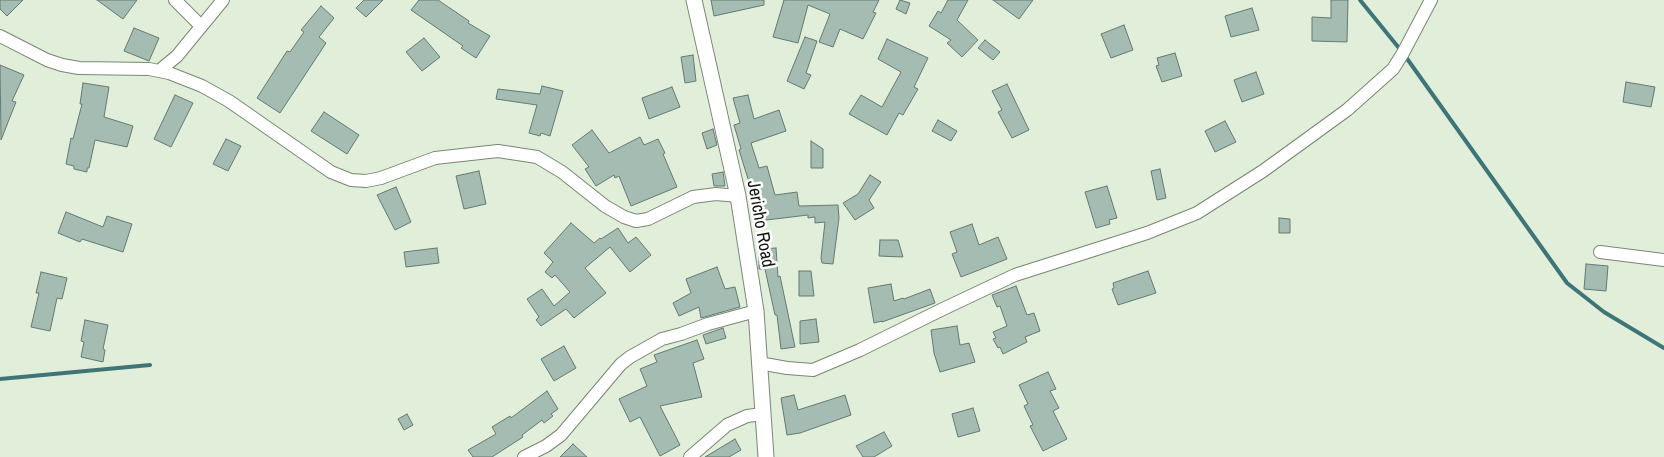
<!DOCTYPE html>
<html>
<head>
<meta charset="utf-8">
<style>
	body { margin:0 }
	canvas { display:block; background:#e1eeda }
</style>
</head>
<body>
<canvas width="1664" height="457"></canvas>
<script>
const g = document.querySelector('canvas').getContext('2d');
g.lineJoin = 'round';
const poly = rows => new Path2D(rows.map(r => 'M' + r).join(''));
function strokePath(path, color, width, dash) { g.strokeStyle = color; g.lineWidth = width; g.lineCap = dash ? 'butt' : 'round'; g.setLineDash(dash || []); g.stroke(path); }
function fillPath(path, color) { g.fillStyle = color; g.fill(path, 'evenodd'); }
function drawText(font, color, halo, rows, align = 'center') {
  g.font = font + ' "Archivo Narrow",sans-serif'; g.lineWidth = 5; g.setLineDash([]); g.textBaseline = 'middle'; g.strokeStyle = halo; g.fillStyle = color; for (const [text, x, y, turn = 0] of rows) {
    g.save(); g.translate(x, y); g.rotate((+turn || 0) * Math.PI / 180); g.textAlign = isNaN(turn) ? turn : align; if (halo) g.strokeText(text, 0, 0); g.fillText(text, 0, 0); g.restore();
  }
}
strokePath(poly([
	[1360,0,1403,53,1567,283,1604,312,1664,348],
	[0,379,150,365]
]), '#3f7577', 4);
const building = poly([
	[0,0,23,0,7,16,0,9,0,0],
	[97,0,137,0,123,19,97,0],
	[364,0,383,0,366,17,356,8,364,0],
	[419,0,438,0,469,21,468,23,490,36,476,58,461,48,463,46,411,10,419,0],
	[711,0,764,0,764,5,714,16,711,0],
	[784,0,879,0,873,12,876,13,863,39,840,29,833,47,819,42,830,14,808,5,798,43,773,37,784,0],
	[900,0,910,3,906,14,896,9,900,0],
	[948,0,968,0,957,20,978,40,962,57,947,43,951,40,929,26,938,11,941,13,948,0],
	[993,0,1033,0,1019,19,993,0],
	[1331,0,1348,0,1347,42,1312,41,1312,17,1331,18,1331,0],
	[321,6,334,18,319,37,326,43,280,113,257,98,287,51,290,52,304,32,301,30,321,6],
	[1252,8,1259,30,1231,37,1225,16,1252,8],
	[1124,25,1133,50,1111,58,1101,34,1124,25],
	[134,28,159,38,149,61,124,51,134,28],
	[805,37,817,41,806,73,811,75,804,89,787,81,805,37],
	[424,38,440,57,422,71,406,52,424,38],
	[887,39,928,58,914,87,918,89,903,115,899,113,887,135,849,114,861,95,882,107,901,72,878,59,887,39],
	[985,40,1000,52,993,60,978,48,985,40],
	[1175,53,1182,76,1162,82,1156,66,1159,65,1157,58,1175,53],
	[693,55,696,81,685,83,681,57,693,55],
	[0,65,24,75,12,101,16,102,1,140,0,65],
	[1256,72,1264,94,1242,102,1234,80,1256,72],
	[1626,82,1655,87,1651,107,1623,102,1626,82],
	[83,83,109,87,104,117,133,126,127,147,95,140,89,168,87,168,87,172,74,169,74,166,66,164,71,138,73,139,82,104,80,104,83,83],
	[1007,84,1029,130,1012,138,998,112,1002,110,992,91,1007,84],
	[542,86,563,91,550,136,541,133,540,136,529,133,537,105,496,99,498,89,540,94,542,86],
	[672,87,680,107,649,119,642,98,672,87],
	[175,95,193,103,171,147,154,139,175,95],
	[748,95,754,119,779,110,786,131,751,143,759,168,767,166,775,195,797,192,799,206,838,205,839,218,833,264,822,263,821,258,825,222,815,223,815,217,808,218,808,215,758,221,755,192,750,192,749,182,739,150,741,149,734,125,740,123,733,98,748,95],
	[324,112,359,135,347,154,311,131,324,112],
	[938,120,957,131,951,141,932,131,938,120],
	[1225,121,1236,142,1215,152,1205,131,1225,121],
	[713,129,717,145,707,149,702,133,713,129],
	[592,130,609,153,640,137,644,145,658,139,665,153,663,154,677,187,631,206,619,176,615,178,614,175,596,186,585,169,589,167,572,145,592,130],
	[226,139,241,146,228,171,213,164,226,139],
	[811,141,823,149,823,168,811,168,811,141],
	[1160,169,1166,198,1157,200,1151,171,1160,169],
	[479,171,486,204,464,209,456,176,479,171],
	[723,172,725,186,714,186,712,174,723,172],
	[870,175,881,182,869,200,874,208,855,220,843,203,858,194,870,175],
	[1107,186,1117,218,1109,220,1110,224,1096,228,1085,192,1107,186],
	[396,187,411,222,395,230,377,195,396,187],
	[66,212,103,227,107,216,132,224,123,252,82,239,80,242,58,233,66,212],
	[1279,218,1290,219,1290,233,1279,233,1279,218],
	[571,223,594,243,600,238,601,239,618,228,628,243,636,237,651,255,630,272,610,247,585,268,606,293,574,318,566,309,541,326,536,320,539,317,527,299,542,289,554,306,570,292,555,275,552,278,545,272,553,262,544,253,571,223],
	[972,224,979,245,998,237,1007,259,961,277,952,254,957,252,950,232,972,224],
	[880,240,898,240,903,257,879,256,880,240],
	[437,248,439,263,406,267,404,252,437,248],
	[776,248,778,277,780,276,795,347,781,349,777,315,775,315,765,269,759,269,759,256,761,256,760,249,776,248],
	[1586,264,1608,266,1606,291,1584,289,1586,264],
	[717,267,725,289,735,287,740,307,701,318,699,307,679,316,673,303,691,293,686,279,717,267],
	[799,271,811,271,814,296,799,296,799,271],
	[1148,271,1156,293,1118,305,1112,289,1114,288,1113,283,1148,271],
	[41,272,67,278,62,299,57,298,50,331,31,327,39,293,36,293,41,272],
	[891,284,894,301,903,298,904,299,930,289,935,303,882,322,882,321,874,323,868,288,891,284],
	[1016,286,1027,315,1034,313,1040,331,1025,337,1027,342,1003,354,1000,347,998,348,993,339,996,338,993,332,1007,326,1000,306,997,307,992,295,1016,286],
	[816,319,819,342,800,344,800,321,816,319],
	[85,320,108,325,103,349,105,350,103,362,81,357,84,342,81,341,85,320],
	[957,326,960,345,969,343,975,362,940,372,934,353,931,330,957,326],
	[723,328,726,338,706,344,703,335,723,328],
	[697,340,704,359,693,363,702,397,660,406,680,445,660,456,640,417,630,422,619,399,647,386,640,369,657,362,654,355,697,340],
	[564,346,576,368,554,381,541,359,564,346],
	[1048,372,1056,389,1050,391,1059,408,1053,411,1067,439,1043,451,1030,426,1033,425,1024,406,1028,404,1019,385,1048,372],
	[547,391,558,409,551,414,553,416,544,423,542,420,522,435,523,437,492,457,473,457,468,450,496,434,492,427,510,416,511,418,547,391],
	[794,395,798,410,845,395,851,415,800,433,787,435,781,398,794,395],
	[973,408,980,431,958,437,952,414,973,408],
	[407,414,413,425,404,430,398,419,407,414],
	[884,432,892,446,874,457,863,457,856,446,884,432],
	[735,439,741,450,729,457,705,457,735,439],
	[573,444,587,457,560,457,573,444]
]);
fillPath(building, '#a4bcb2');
strokePath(building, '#647a71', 1);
const minor = poly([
	[175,0,200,25],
	[0,36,47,60,62,65,79,68,149,69,169,73,202,86,229,101,331,172,351,180,366,181,381,178,435,158,498,151,537,157,562,172,605,206,624,217,636,221,648,219,693,197,716,194,738,196],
	[159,71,177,56,223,0],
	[1600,252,1664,260],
	[759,363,787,368,813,370,860,350,943,309,1015,275,1147,233,1197,213,1263,171,1347,110,1393,69,1403,53,1431,0],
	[524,457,546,446,561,435,621,364,630,357,662,339,681,334,708,324,756,311],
	[690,457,727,425,747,416,763,414]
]);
const tertiary = poly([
	[694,0,738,196,756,311,766,457]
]);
strokePath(minor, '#7a8674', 14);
strokePath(tertiary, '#7a8674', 17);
strokePath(minor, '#fff', 12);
strokePath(tertiary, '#fff', 15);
drawText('18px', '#10150e', '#fff', [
	["Jericho Road",760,224,80]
]);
</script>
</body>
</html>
